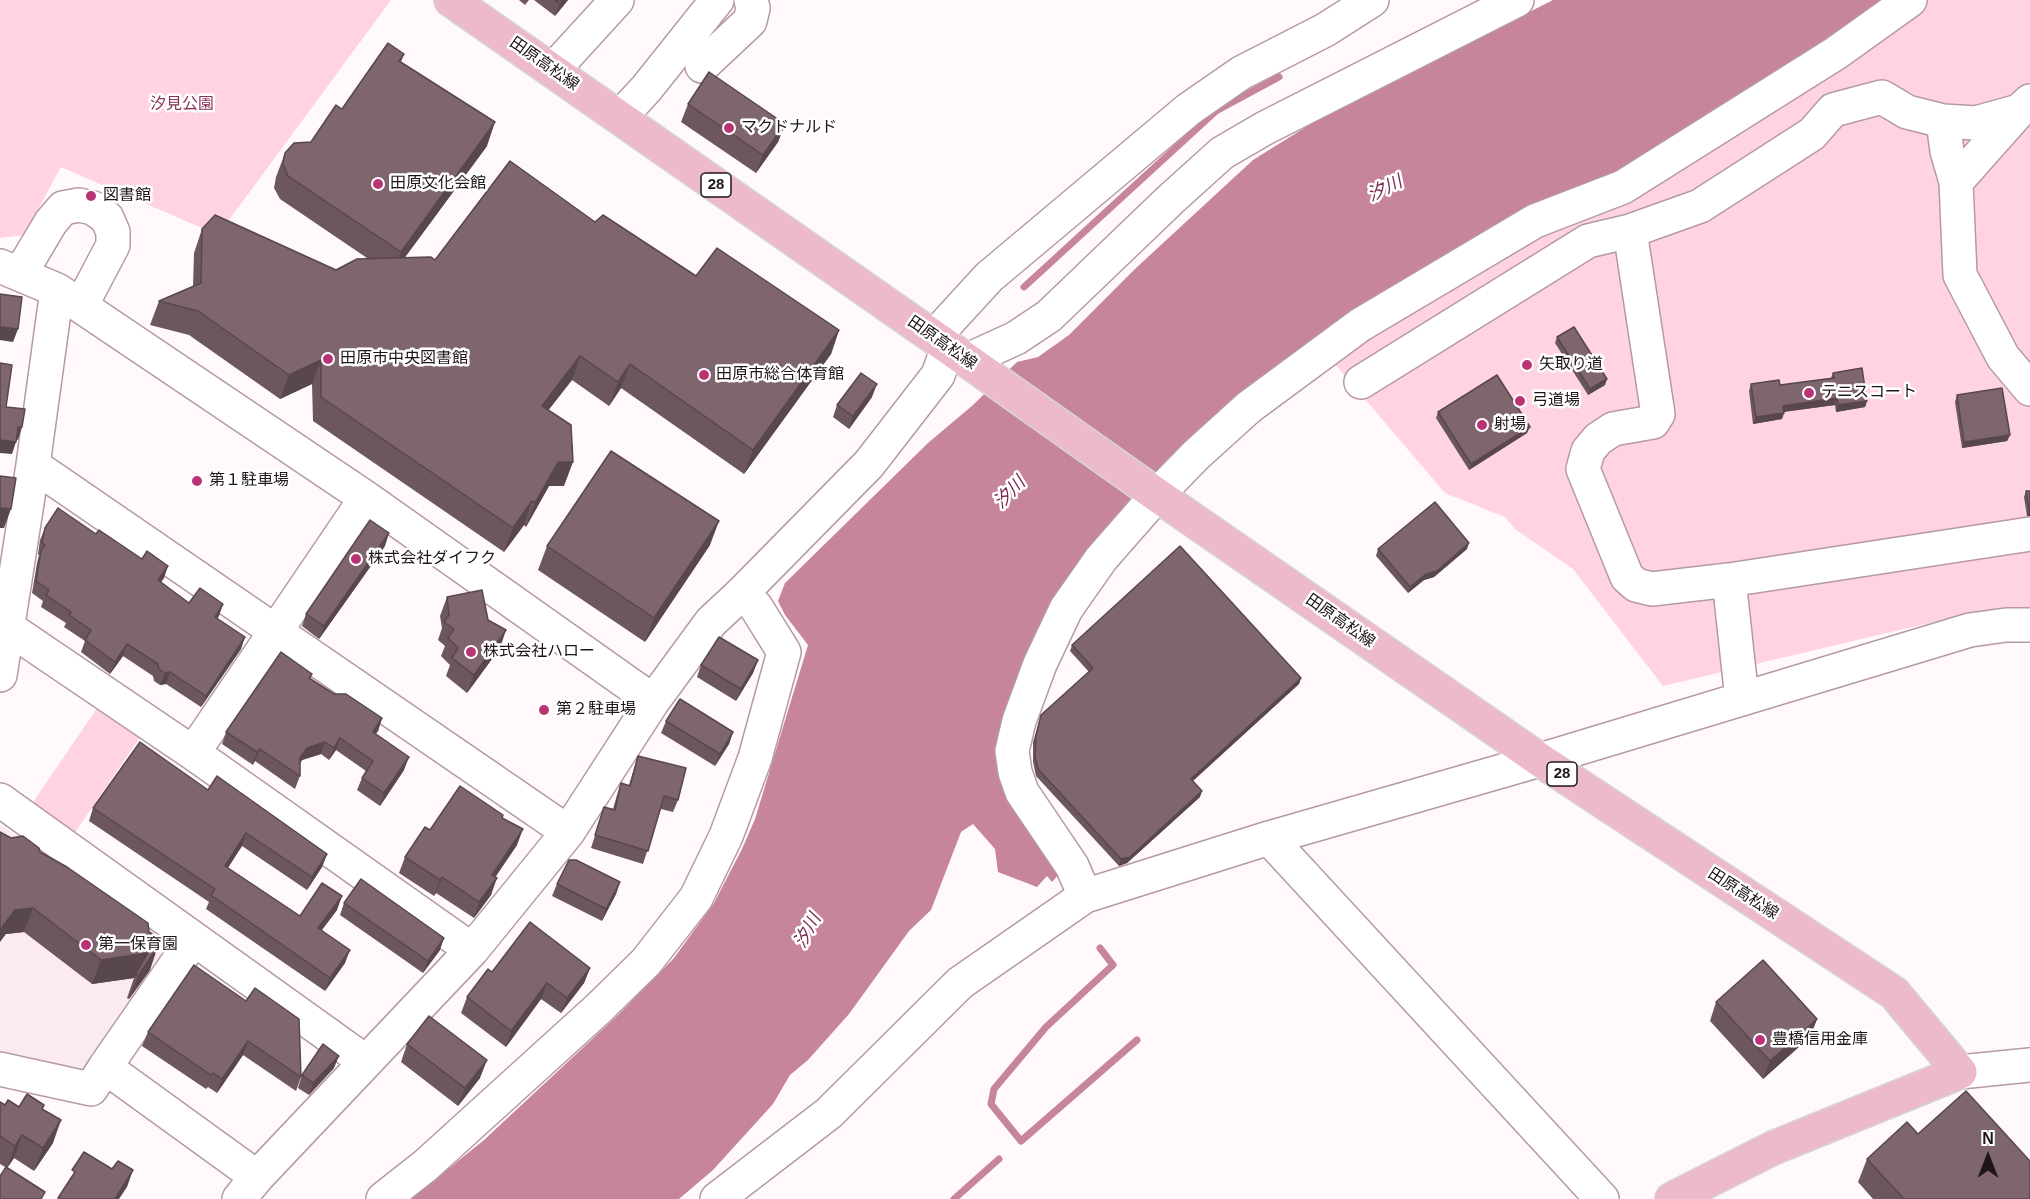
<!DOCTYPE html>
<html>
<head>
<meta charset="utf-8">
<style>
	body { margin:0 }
	#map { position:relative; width:2030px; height:1199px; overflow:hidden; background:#fff9fb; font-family:Helvetica,sans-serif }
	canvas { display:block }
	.north { position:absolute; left:1958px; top:1127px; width:60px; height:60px; -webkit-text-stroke:4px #fff; paint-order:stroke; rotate:0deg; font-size:16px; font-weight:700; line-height:24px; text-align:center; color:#1f1519 }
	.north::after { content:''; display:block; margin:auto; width:21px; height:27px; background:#1f1519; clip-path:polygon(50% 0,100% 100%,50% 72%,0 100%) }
</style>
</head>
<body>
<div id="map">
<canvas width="2030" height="1199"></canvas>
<div class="north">N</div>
</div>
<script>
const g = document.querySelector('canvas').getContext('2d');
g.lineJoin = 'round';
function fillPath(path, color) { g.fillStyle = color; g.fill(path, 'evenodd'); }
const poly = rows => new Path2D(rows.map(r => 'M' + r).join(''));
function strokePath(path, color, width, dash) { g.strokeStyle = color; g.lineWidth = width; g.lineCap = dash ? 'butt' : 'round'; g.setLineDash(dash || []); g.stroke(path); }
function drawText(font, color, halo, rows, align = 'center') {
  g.font = font + ' Helvetica,"Noto Sans JP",sans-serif'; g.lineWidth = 5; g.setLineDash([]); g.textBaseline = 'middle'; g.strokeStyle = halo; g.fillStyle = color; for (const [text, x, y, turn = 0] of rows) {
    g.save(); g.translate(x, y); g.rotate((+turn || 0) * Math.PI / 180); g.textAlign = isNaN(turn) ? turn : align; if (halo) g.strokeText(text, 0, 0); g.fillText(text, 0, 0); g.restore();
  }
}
fillPath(poly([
	[0,825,171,939,171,951,85,1070,0,1055]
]), '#fbebf0');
fillPath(poly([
	[0,0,391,0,218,235,61,167,24,235,0,238],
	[1927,0,2030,0,2030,608,1980,611,1663,686,1573,569,1515,529,1505,517,1445,493,1329,357,1893,24],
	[102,701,145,730,74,834,31,805]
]), '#ffd3e2');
fillPath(poly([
	[1553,0,1896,0,1231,412,1009,708,1061,872,1052,882,1047,876,1037,887,998,872,995,849,973,824,961,832,931,910,909,931,849,1014,808,1060,790,1075,773,1104,713,1170,679,1199,411,1199,484,1140,618,1015,674,958,714,903,742,849,755,819,808,645,785,615,778,601,785,583,928,443,973,405,1017,362,1038,357,1069,335,1136,268,1253,160,1322,117]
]), '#c7849d');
strokePath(poly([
	[1024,287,1216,111,1279,77],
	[1100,948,1113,965,1046,1027,994,1089,991,1104,1021,1141,1137,1040],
	[954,1199,999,1159]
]), '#c7849d', 7);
const minor = poly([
	[702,66,750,21,753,8,751,0],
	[553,70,617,0],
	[2030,101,2019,111,1956,182,1960,275,2003,357,2030,389],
	[620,117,646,89,717,0],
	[1943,121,1976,123,2019,111],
	[1630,231,1658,414,1653,422,1613,429,1598,439,1588,451,1583,469,1627,577,1636,585,1652,589,1729,580,2030,534],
	[0,266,57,290,366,498,653,701],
	[20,274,51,222,63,208,79,205,93,208,107,218,113,232,113,245,81,306],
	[934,337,989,277,1189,109,1241,73,1325,30,1372,0],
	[968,360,1016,338,1049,316,1170,200,1222,153,1265,128,1517,0],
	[1361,382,1588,241,1630,231,1700,206,1812,134,1833,110,1882,97,1907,112,1943,121,1947,151,1956,182],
	[33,465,568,832],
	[1729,580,1742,699],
	[7,627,193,753,472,950],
	[0,675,33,465,57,290],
	[193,753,366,498],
	[0,800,366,1062],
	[1269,838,1602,1199],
	[1085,896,1072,866,1022,792,1015,772,1012,751,1019,721,1040,664,1066,609,1101,559,1157,495,1196,455,1249,407,1360,325,1535,221,1623,187,1836,53,1910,0],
	[105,1067,193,940],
	[0,1069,91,1089,105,1067,257,1177],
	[1960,1072,2030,1065],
	[239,1199,257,1177,472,950,568,832,653,701,711,622,742,593,869,464,938,375,948,347],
	[383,1199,425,1166,598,1009,646,962,696,898,726,836,755,758,784,652,756,607,742,593],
	[717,1199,829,1113,960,983,1085,896,1269,838,1540,760,1970,630,2006,625,2030,625]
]);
const major = poly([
	[451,0,948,347,1157,495,1540,760,1894,993,1960,1072,1773,1148,1672,1199]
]);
strokePath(minor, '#b69aa3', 36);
strokePath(major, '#d7d5d6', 36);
strokePath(minor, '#fff', 33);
strokePath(major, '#ecb9cd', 33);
fillPath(poly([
	[519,0,529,0,525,5],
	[534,0,568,0,555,16],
	[404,54,401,62,487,146,405,257,435,260,595,222,696,276,839,330,831,354,744,474,621,388,609,406,572,380,548,410,564,486,549,486,526,527,524,525,504,552,313,421,312,384,280,399,189,335,150,325,159,301,193,287,194,253,202,229,336,270,367,258,280,199,274,188,276,177,285,153,311,142,342,109],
	[688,104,785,124,778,142,756,173,681,122],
	[1557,337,1605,385,1588,395,1555,343],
	[1833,373,1867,401,1865,407,1836,412,1835,405,1784,412,1782,419,1753,424,1749,391,1751,384,1780,385,1831,378],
	[1957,395,2010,435,2007,441,1962,448,1955,402],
	[872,397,849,429,833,417,837,405],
	[1438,412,1527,433,1469,470,1436,418],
	[2026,491,2030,491,2030,516,2027,516,2024,497],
	[45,528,96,534,164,578,161,582,189,603,223,604,217,618,241,649,201,707,166,684,160,685,154,681,153,676,123,656,110,674,81,652,85,641,64,627,66,623,41,607,43,601,32,593,37,563,39,555,38,554,40,540],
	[710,545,645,642,538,570,547,546],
	[385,546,319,639,302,626,306,614],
	[1378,549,1467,549,1434,577,1424,580,1408,593,1376,556],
	[447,597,488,620,500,648,467,693,446,676,450,665,441,656,445,646,438,640,442,628,440,616],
	[1072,645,1301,678,1299,684,1193,781,1200,797,1127,863,1119,866,1036,776,1033,762,1033,742,1041,715,1089,672,1070,651],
	[758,660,753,673,736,701,697,677,701,665],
	[312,674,310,679,334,694,382,718,378,731,375,734,404,770,380,806,357,790,362,778,366,771,336,750,329,760,321,754,302,760,300,764,300,776,295,789,255,761,253,765,222,744,226,732],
	[666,721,733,732,729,744,715,766,661,733],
	[638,756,678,800,673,812,661,809,643,864,591,848,604,807,613,809,617,795,621,783,629,785],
	[208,790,327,854,322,867,307,890,242,846,228,868,300,916,337,910,322,930,345,963,325,991,206,909,209,902,89,821,93,808],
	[502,818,517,845,495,877,491,895,474,918,436,893,434,896,399,873,405,857,430,830],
	[11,838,40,852,150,970,129,999,127,998,134,978,92,984,24,932,6,934],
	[620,882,616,894,602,921,552,896,557,884],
	[344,903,440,950,423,973,340,915],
	[194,965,301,1077,296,1091,243,1055,217,1093,208,1087,206,1089,142,1046,148,1032],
	[590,968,584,983,561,1013,541,999,506,1047,461,1013,467,997,492,972],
	[1716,1002,1817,1019,1810,1037,1763,1079,1710,1021],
	[407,1044,480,1078,458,1106,401,1062],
	[334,1068,309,1095,298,1088,302,1075],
	[0,1102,5,1105,19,1107,44,1105,43,1109,53,1143,34,1171,14,1158,7,1168,0,1164],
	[1918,1134,2030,1199,1873,1199,1858,1182,1867,1159]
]), '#6c575f');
fillPath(poly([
	[563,0,568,0,555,16,560,4],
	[495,122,487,146,392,275,401,252],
	[785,124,778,142,756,173,763,155],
	[0,327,18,329,13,342,0,340],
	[839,330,831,354,744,474,753,450],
	[580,356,572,380,533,430,542,406],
	[321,360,312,384,280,399,289,375],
	[630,364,621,388,609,406,618,382],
	[1607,379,1605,385,1588,395,1590,389],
	[877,384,872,397,849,429,853,416],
	[1837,398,1835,405,1781,412,1783,406],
	[1867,401,1865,407,1836,412,1838,405],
	[1784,413,1782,419,1753,424,1756,417],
	[18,427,22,427,18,440,14,439],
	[1530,427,1527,433,1469,470,1471,464],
	[2010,435,2007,441,1962,448,1964,442],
	[0,440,16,442,12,454,0,453],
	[558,462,573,462,564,486,549,486,526,527,535,503],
	[532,501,524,525,504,552,513,528],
	[0,508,11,509,4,528,0,528],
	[2029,509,2030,509,2030,516,2027,516],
	[719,521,710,545,645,642,654,618],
	[389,533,385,546,319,639,324,626],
	[1469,543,1467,549,1434,577,1424,580,1408,593,1410,587,1426,574],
	[168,566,164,578,154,592,158,580],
	[223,604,219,616,210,629,215,617],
	[506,630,500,648,467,693,474,675],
	[245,637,241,649,201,707,206,696],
	[127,644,123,656,110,674,115,662],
	[758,660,753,673,736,701,741,689],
	[170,672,166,684,160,685,165,673],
	[1301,678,1299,684,1188,785,1191,779],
	[382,718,378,731,368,744,373,732],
	[733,732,729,744,715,766,720,754],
	[340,738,336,750,329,760,334,748],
	[325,742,321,754,302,760,295,770,300,758,307,748],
	[260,749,255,761,253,765,257,752],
	[409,757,404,770,380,806,384,793],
	[1202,791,1200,797,1127,863,1119,866,1121,859],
	[523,829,517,845,486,891,492,875],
	[246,833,242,846,220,879,225,866],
	[327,854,322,867,307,890,312,877],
	[442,877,436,893,434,896,440,880],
	[497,878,491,895,474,918,479,902],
	[620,882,616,894,602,921,606,909],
	[342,896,337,910,313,941,318,928],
	[33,908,24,932,6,934,0,942,0,930,15,910],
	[444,938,440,950,423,973,428,961],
	[158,946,150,970,129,999,138,976,136,974,134,978,92,984,101,960],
	[350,950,345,963,325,991,330,978],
	[590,968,584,983,561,1013,567,998],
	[547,983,541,999,506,1047,511,1031],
	[1817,1019,1810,1037,1763,1079,1770,1061],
	[248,1041,243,1055,217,1093,222,1079],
	[339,1056,334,1068,309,1095,313,1083],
	[487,1060,480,1078,458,1106,465,1088],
	[61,1120,53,1143,34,1171,43,1148],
	[22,1135,14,1158,7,1168,15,1146],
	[133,1170,127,1187,119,1199,114,1199]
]), '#58474d');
const building = poly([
	[555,0,563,0,560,4,555,0],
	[388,43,404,54,399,61,495,122,401,252,288,176,283,164,285,153,294,143,311,142,336,105,342,109,388,43],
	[709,72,785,124,763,155,688,104,709,72],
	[510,161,595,222,603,215,696,276,717,248,839,330,753,450,630,364,618,382,580,356,542,406,571,425,573,462,558,462,535,503,532,501,513,528,321,397,321,360,289,375,198,311,159,301,201,283,202,229,215,215,336,270,357,259,431,257,435,260,510,161],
	[0,294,22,297,18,329,0,327,0,294],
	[1574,327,1607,379,1590,389,1557,337,1574,327],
	[0,363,12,365,6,407,25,409,22,427,18,427,16,442,0,440,0,363],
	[1862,368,1867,401,1838,405,1837,398,1783,406,1784,413,1756,417,1751,384,1779,380,1780,385,1834,378,1833,373,1862,368],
	[861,373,877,384,853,416,837,405,861,373],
	[1497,375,1530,427,1471,464,1438,412,1497,375],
	[2002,388,2010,435,1964,442,1957,395,2002,388],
	[611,451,719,521,654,618,547,546,611,451],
	[0,476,16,478,11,509,0,508,0,476],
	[2026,491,2030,491,2030,509,2029,509,2026,491],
	[1435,502,1469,543,1437,571,1426,574,1410,587,1378,549,1435,502],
	[58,508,96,534,99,530,142,559,147,551,168,566,158,580,189,603,200,588,223,604,215,617,245,637,206,696,170,672,165,673,159,669,158,664,127,644,115,662,85,640,91,630,69,615,71,612,46,595,49,590,36,581,41,551,45,545,42,543,45,528,58,508],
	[370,520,389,533,324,626,306,614,370,520],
	[1180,546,1301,678,1191,779,1202,791,1130,857,1121,859,1038,769,1035,756,1036,736,1041,715,1093,668,1072,645,1180,546],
	[482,590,488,620,506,630,474,675,452,658,458,648,448,638,454,629,444,622,449,615,447,597,482,590],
	[719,637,758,660,741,689,701,665,719,637],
	[281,652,312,674,309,678,334,694,346,694,382,718,373,732,409,757,384,793,362,778,373,761,340,738,334,748,325,742,307,748,300,758,300,776,260,749,257,752,226,732,281,652],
	[680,699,733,732,720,754,666,721,680,699],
	[140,742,208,790,217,776,327,854,312,877,246,833,225,866,300,916,322,883,342,896,318,928,350,950,330,978,211,895,215,889,93,808,140,742],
	[638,756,686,768,678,800,664,796,648,851,595,835,604,807,615,810,621,783,630,786,638,756],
	[460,786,503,815,502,818,523,829,492,875,497,878,479,902,442,877,440,880,405,857,425,827,430,830,460,786],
	[0,832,11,838,23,836,39,848,40,852,67,867,148,923,149,932,156,936,158,946,138,976,136,974,148,953,101,960,33,908,15,910,0,930,0,832],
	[569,860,576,860,620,882,606,909,557,884,569,860],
	[361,879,444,938,428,961,344,903,361,879],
	[530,922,590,968,567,998,547,983,511,1031,467,997,488,969,492,972,530,922],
	[1763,960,1817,1019,1770,1061,1716,1002,1763,960],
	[194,965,246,1001,255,988,299,1019,301,1077,248,1041,222,1079,213,1073,211,1075,148,1032,194,965],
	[429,1016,487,1060,465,1088,407,1044,429,1016],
	[323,1044,339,1056,313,1083,302,1075,323,1044],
	[1966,1091,2030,1161,2030,1199,1904,1199,1867,1159,1907,1122,1918,1134,1966,1091],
	[27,1094,44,1105,42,1109,61,1120,43,1148,22,1135,15,1146,0,1136,0,1102,5,1105,8,1100,19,1107,27,1094],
	[84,1152,112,1169,118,1161,133,1170,115,1199,60,1199,58,1198,75,1172,72,1170,84,1152],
	[6,1167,45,1192,41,1199,0,1199,0,1176,6,1167]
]);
fillPath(building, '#7e656e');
strokePath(building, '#58474d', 1.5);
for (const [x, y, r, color] of [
	[729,128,6,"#ba3475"],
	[378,184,6,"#ba3475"],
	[91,196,6,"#ba3475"],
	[328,359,6,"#ba3475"],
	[1527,365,6,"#ba3475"],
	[704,375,6,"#ba3475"],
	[1809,393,6,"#ba3475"],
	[1520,401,6,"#ba3475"],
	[1482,425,6,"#ba3475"],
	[197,481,6,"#ba3475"],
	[356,559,6,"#ba3475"],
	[471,652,6,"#ba3475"],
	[544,710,6,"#ba3475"],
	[86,945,6,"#ba3475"],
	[1760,1040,6,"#ba3475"]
]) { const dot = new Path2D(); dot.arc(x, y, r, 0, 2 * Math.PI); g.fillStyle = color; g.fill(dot); strokePath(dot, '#fff', 2); }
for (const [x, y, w] of [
	[716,185,30],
	[1562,774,30]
]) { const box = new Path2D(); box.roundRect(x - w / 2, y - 12, w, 24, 4.5); g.fillStyle = '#fff'; g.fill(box); strokePath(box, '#1f1519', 1.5); }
drawText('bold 15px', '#1f1519', null, [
	["28",716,185],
	["28",1562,774]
]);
drawText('16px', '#1f1519', '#fff', [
	["田原高松線",544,64,35],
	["田原高松線",942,343,35],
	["田原高松線",1340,621,35],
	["田原高松線",1743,894,33]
]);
drawText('16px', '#853458', '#fff', [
	["汐見公園",182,105]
]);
drawText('16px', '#1f1519', '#fff', [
	["マクドナルド",741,128],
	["田原文化会館",390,184],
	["図書館",103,196],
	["田原市中央図書館",340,359],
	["矢取り道",1539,365],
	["田原市総合体育館",716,375],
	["テニスコート",1821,393],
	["弓道場",1532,401],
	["射場",1494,425],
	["第１駐車場",209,481],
	["株式会社ダイフク",368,559],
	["株式会社ハロー",483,652],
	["第２駐車場",556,710],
	["第一保育園",98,945],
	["豊橋信用金庫",1772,1040]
], 'left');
drawText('italic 18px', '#78284d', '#fff', [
	["汐川",1385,189,-26],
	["汐川",1010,493,-46],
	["汐川",808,931,-61]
]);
</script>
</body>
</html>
